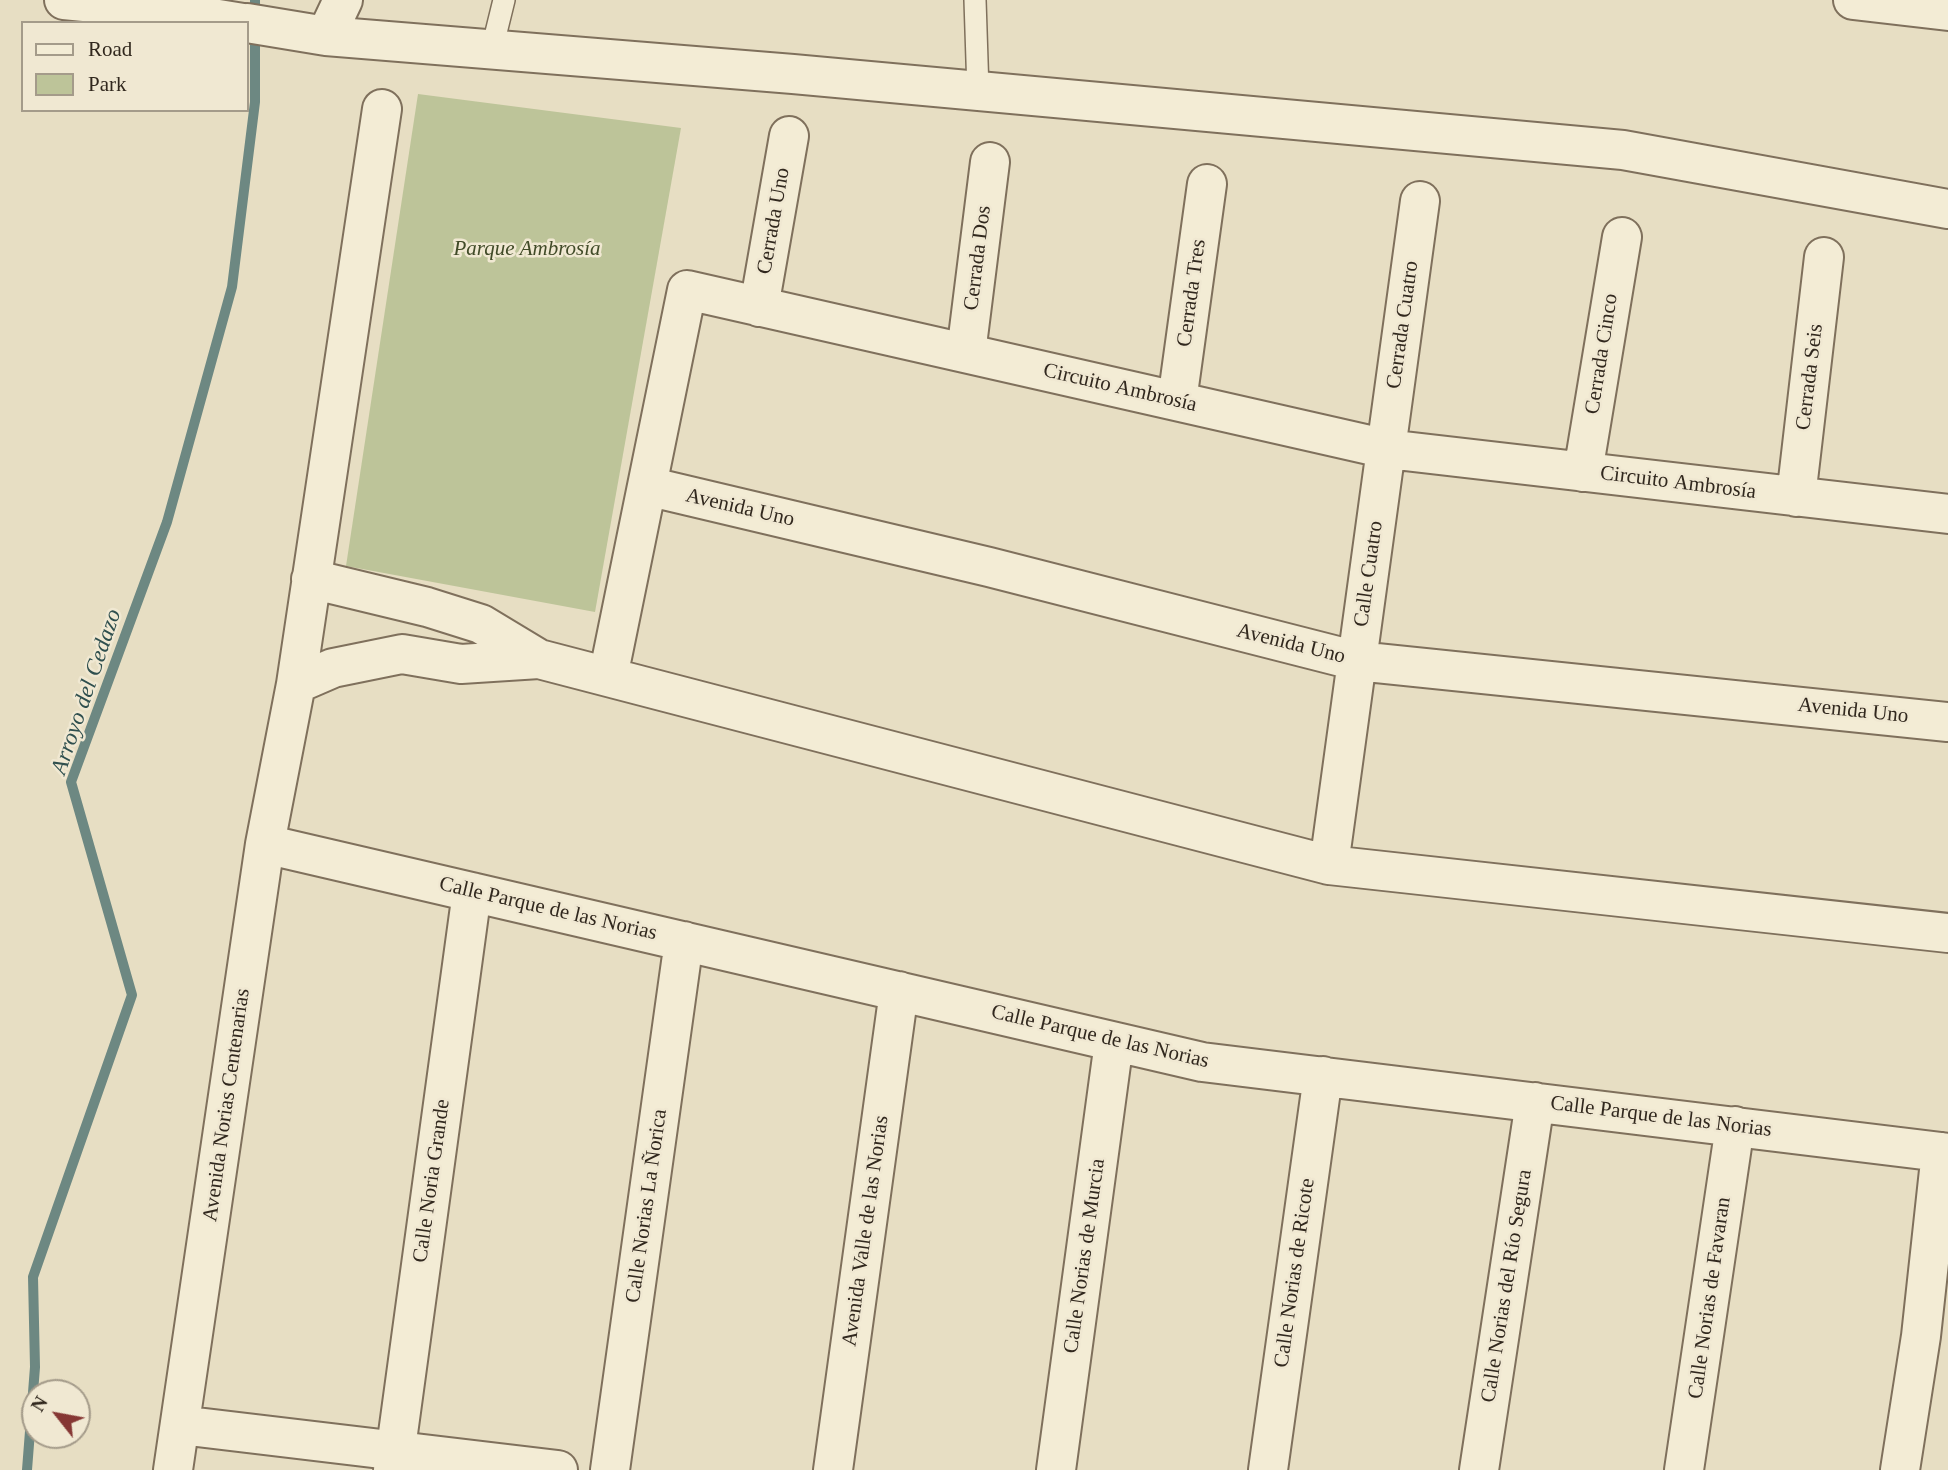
<!DOCTYPE html>
<html>
<head>
<meta charset="utf-8">
<style>
	body { margin:0 }
	#map { position:relative; width:1948px; height:1470px; overflow:hidden; background:#e7dec3; font-family:Georgia,serif }
	canvas { display:block }
	.legend { position:absolute; left:21px; top:21px; width:228px; height:91px; box-sizing:border-box; background:#f0e8d2; border:2px solid #a49b8a; margin:0; padding:9px 12px; list-style:none; font-size:21px; color:#31281e }
	.legend li { display:flex; align-items:center; gap:14px; height:35px }
	.legend b { width:35px; border:2px solid #a49b8a }
	.north { position:absolute; left:21px; top:1379px; width:70px; height:70px; box-sizing:border-box; background:#f0e8d2; border:2px solid #a49b8a; border-radius:50%; rotate:301deg; font-size:19px; font-weight:700; line-height:28px; text-align:center; color:#31281e }
	.north::after { content:''; display:block; margin:auto; width:24px; height:32px; background:#863734; clip-path:polygon(50% 0,100% 100%,50% 72%,0 100%) }
</style>
</head>
<body>
<div id="map">
<canvas width="1948" height="1470"></canvas>
<ul class="legend">
<li><b style="height:9px;background:#f3ecd5"></b>Road</li>
<li><b style="height:19px;background:#bdc499"></b>Park</li>
</ul>
<div class="north">N</div>
</div>
<script>
const g = document.querySelector('canvas').getContext('2d');
g.lineJoin = 'round';
function fillPath(path, color) { g.fillStyle = color; g.fill(path, 'evenodd'); }
const poly = rows => new Path2D(rows.map(r => 'M' + r).join(''));
function strokePath(path, color, width, dash) { g.strokeStyle = color; g.lineWidth = width; g.lineCap = dash ? 'butt' : 'round'; g.setLineDash(dash || []); g.stroke(path); }
function drawText(font, color, halo, rows, align = 'center') {
  g.font = font + ' Georgia,serif'; g.lineWidth = 5; g.setLineDash([]); g.textBaseline = 'middle'; g.strokeStyle = halo; g.fillStyle = color; for (const [text, x, y, turn = 0] of rows) {
    g.save(); g.translate(x, y); g.rotate((+turn || 0) * Math.PI / 180); g.textAlign = isNaN(turn) ? turn : align; if (halo) g.strokeText(text, 0, 0); g.fillText(text, 0, 0); g.restore();
  }
}
fillPath(poly([
	[418,94,681,128,595,612,346,566]
]), '#bdc499');
strokePath(poly([
	[255,18,255,0],
	[27,1470,35,1367,33,1277,132,995,71,782,167,522,232,287,255,102,255,33]
]), '#6d8882', 10);
const lane = poly([
	[975,0,978,91],
	[492,49,504,0]
]);
const street = poly([
	[64,0,156,9,243,23],
	[1853,0,1948,11],
	[247,23,326,36,793,74,1623,150,1948,209],
	[326,36,343,0],
	[759,307,789,136],
	[966,353,990,162],
	[1177,401,1207,184],
	[1583,472,1622,237],
	[647,486,989,567,1357,661,1948,722],
	[1796,497,1824,257],
	[311,579,427,607,481,624,539,659,1329,865,1948,933],
	[608,677,687,290,1387,449,1948,514],
	[296,684,333,668,402,654,461,664,539,659],
	[265,844,1202,1062,1948,1153],
	[1329,865,1420,201],
	[180,1425,558,1470],
	[173,1470,265,844,296,684,382,109],
	[393,1470,472,892],
	[610,1470,684,941],
	[833,1470,899,991],
	[1056,1470,1114,1042],
	[1268,1470,1323,1076],
	[1479,1470,1535,1102],
	[1684,1470,1735,1126],
	[1900,1470,1921,1336,1941,1152]
]);
strokePath(lane, '#7f705c', 24);
strokePath(street, '#7f705c', 42);
strokePath(lane, '#f3ecd5', 21);
strokePath(street, '#f3ecd5', 38);
drawText('21px', '#31281e', '#f0e8d2', [
	["Cerrada Uno",774,221,-80],
	["Cerrada Dos",978,258,-83],
	["Cerrada Tres",1192,293,-82],
	["Cerrada Cuatro",1403,325,-82],
	["Cerrada Cinco",1602,354,-81],
	["Cerrada Seis",1810,377,-83],
	["Circuito Ambrosía",1120,388,13],
	["Circuito Ambrosía",1678,483,7],
	["Avenida Uno",740,508,13],
	["Calle Cuatro",1369,574,-82],
	["Avenida Uno",1291,644,14],
	["Avenida Uno",1853,711,6],
	["Calle Parque de las Norias",548,909,13],
	["Calle Parque de las Norias",1100,1037,13],
	["Avenida Norias Centenarias",227,1105,-82],
	["Calle Parque de las Norias",1661,1117,7],
	["Calle Noria Grande",432,1181,-82],
	["Calle Norias La Ñorica",647,1206,-82],
	["Avenida Valle de las Norias",866,1231,-82],
	["Calle Norias de Murcia",1085,1256,-82],
	["Calle Norias de Ricote",1295,1273,-82],
	["Calle Norias del Río Segura",1507,1286,-81],
	["Calle Norias de Favaran",1710,1298,-82]
]);
drawText('italic 21px', '#414b28', '#f0e8d2', [
	["Parque Ambrosía",527,249]
]);
drawText('italic 23px', '#2f4f4e', '#f0e8d2', [
	["Arroyo del Cedazo",87,692,-71]
]);
</script>
</body>
</html>
